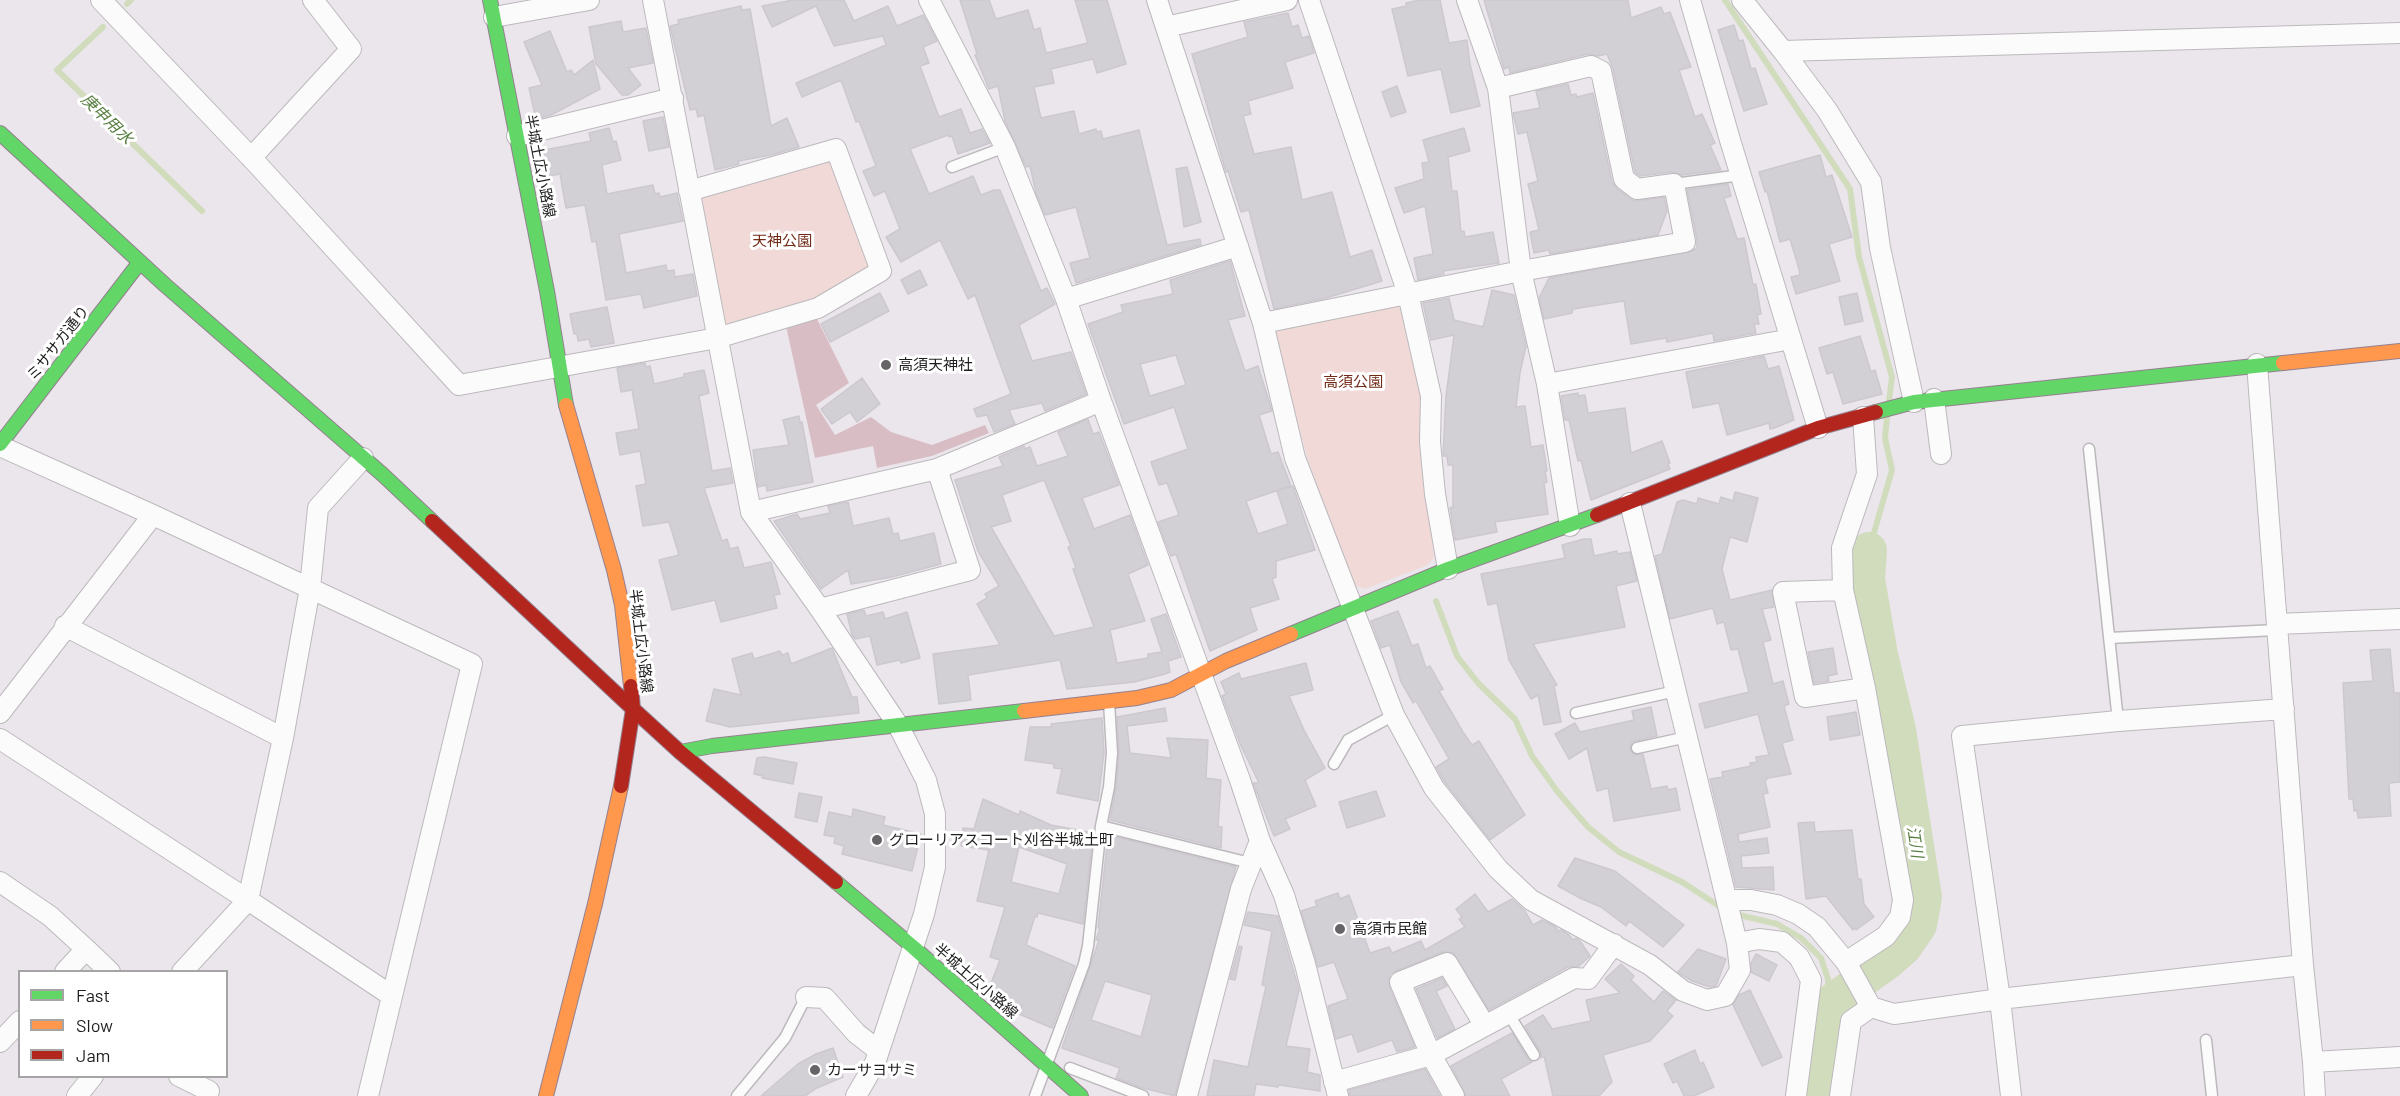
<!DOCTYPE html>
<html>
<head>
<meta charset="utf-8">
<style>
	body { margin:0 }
	#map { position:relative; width:2400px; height:1096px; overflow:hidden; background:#ebe6ec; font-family:Barlow,sans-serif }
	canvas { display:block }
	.legend { position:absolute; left:18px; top:970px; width:210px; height:108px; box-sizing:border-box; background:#fff; border:2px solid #a5a5a5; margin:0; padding:8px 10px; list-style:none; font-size:18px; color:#1e1e1e }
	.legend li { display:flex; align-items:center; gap:12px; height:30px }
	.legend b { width:30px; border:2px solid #a5a5a5 }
</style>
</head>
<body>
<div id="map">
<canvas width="2400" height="1096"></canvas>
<ul class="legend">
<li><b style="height:8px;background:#63d668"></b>Fast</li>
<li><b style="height:8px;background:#ff974d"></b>Slow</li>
<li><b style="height:8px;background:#b3261e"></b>Jam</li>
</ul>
</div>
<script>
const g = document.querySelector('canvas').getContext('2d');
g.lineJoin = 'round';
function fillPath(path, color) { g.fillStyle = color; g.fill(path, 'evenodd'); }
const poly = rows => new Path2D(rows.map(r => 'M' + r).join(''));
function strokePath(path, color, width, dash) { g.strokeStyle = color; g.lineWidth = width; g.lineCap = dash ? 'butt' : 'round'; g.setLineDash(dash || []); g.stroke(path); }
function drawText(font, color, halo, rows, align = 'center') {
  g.font = font + ' Barlow,"Noto Sans JP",sans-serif'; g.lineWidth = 6; g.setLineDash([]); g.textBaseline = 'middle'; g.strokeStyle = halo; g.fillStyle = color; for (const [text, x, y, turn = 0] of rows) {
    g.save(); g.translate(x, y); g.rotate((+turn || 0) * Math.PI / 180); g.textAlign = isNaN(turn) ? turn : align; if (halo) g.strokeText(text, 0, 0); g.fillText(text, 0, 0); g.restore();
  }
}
fillPath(poly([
	[816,317,849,383,816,405,835,435,871,417,891,432,932,445,985,425,989,433,932,456,877,468,873,446,815,458,786,326]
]), '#d8bec4');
fillPath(poly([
	[831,157,873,266,815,301,724,327,699,194],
	[1397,305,1404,312,1422,399,1426,487,1434,557,1428,565,1365,589,1354,585,1308,460,1274,337,1278,329]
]), '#f0d9d7');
strokePath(poly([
	[1725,0,1850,189,1859,257,1892,377,1889,401],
	[127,4,131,0],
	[103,27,57,70,202,211],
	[1869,550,1892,470,1885,438,1887,417],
	[1436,601,1457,656,1478,683,1515,719,1532,756,1557,791,1588,827,1619,852,1682,882,1725,910],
	[1735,914,1777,924,1801,938,1821,958,1828,979,1830,1003]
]), '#d1dcbd', 6);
strokePath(poly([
	[1818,1096,1830,1003,1887,962,1904,947,1919,925,1924,897,1898,730,1880,655,1867,579,1869,550]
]), '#d1dcbd', 36);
const building = poly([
	[793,0,844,0,854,21,888,6,897,26,923,15,937,41,923,47,929,63,920,66,939,117,961,109,970,133,982,129,990,143,958,154,952,136,949,137,948,135,910,149,929,194,973,176,981,195,994,190,1000,190,1041,291,1047,288,1055,304,1019,325,1032,361,1071,352,1086,394,1045,411,1042,403,1009,410,1015,424,994,432,987,415,977,417,974,409,1011,394,975,295,968,299,940,240,901,262,886,237,900,229,885,191,874,196,863,171,876,166,859,121,856,122,841,80,802,97,796,83,886,45,883,36,834,46,816,6,772,27,762,6,793,0],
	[960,0,989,0,996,19,1028,10,1034,30,1040,28,1046,53,1088,43,1075,0,1107,0,1126,64,1097,73,1093,59,1051,69,1054,83,1034,87,1041,118,1074,111,1079,134,1096,129,1097,132,1101,131,1103,139,1139,130,1167,245,1200,239,1201,245,1076,283,1070,263,1090,258,1076,207,1045,215,1036,193,1030,166,1026,167,1005,121,998,86,989,89,975,55,977,54,960,0],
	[1420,0,1440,0,1449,43,1467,40,1470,64,1480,106,1451,113,1441,69,1408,76,1392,9,1406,6,1406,3,1420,0],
	[1484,0,1628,0,1631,18,1661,7,1664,14,1670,12,1691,67,1679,70,1695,117,1702,114,1715,143,1710,145,1721,170,1682,175,1672,172,1640,176,1635,172,1613,69,1607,54,1598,56,1588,54,1510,73,1509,67,1504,69,1484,0],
	[741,6,742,10,750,9,771,126,787,118,799,147,771,155,738,161,739,164,715,170,704,115,698,117,696,109,690,110,670,26,679,24,678,20,741,6],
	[1288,13,1292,27,1298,25,1302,38,1309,36,1314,53,1285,62,1293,88,1248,101,1251,114,1243,116,1254,154,1291,147,1302,200,1332,192,1350,257,1372,250,1382,281,1326,298,1274,309,1249,210,1241,212,1228,171,1226,172,1192,54,1248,37,1244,22,1288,13],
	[621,21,623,32,646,28,653,63,628,68,641,85,628,95,622,95,596,64,589,27,621,21],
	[1734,25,1739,41,1743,40,1751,69,1755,68,1767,104,1744,111,1718,30,1734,25],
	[550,31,567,72,571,70,574,75,593,60,600,89,551,115,536,119,529,88,542,85,524,42,550,31],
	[1568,84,1571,95,1576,94,1577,97,1593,93,1612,182,1616,188,1634,201,1664,197,1667,211,1658,235,1550,254,1549,250,1534,253,1530,232,1539,230,1528,184,1538,181,1527,132,1518,134,1513,113,1540,108,1536,91,1568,84],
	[1397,86,1406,112,1391,117,1382,92,1397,86],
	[663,117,669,147,649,151,643,121,663,117],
	[609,128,613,142,616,141,621,160,602,165,607,194,653,185,655,194,659,193,660,197,677,193,683,221,619,234,626,273,666,265,667,271,674,270,675,277,693,274,697,296,644,308,641,294,606,300,596,241,592,242,585,205,566,208,560,174,544,177,539,151,591,141,589,133,609,128],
	[1464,128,1470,151,1448,157,1452,191,1457,191,1461,232,1464,231,1465,237,1493,232,1499,263,1443,271,1444,274,1418,280,1414,258,1433,254,1425,206,1404,213,1395,188,1424,179,1422,163,1429,162,1423,140,1464,128],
	[1820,155,1826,177,1832,175,1852,237,1829,244,1840,281,1796,294,1791,277,1800,275,1799,269,1790,239,1780,242,1767,191,1765,192,1759,172,1820,155],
	[1187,167,1201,222,1184,227,1176,169,1187,167],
	[1728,184,1731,196,1724,198,1737,239,1744,238,1753,285,1756,284,1761,314,1757,315,1759,324,1754,324,1756,333,1714,341,1713,333,1667,342,1666,338,1631,344,1624,301,1573,309,1572,313,1544,319,1539,298,1549,278,1692,251,1697,248,1697,240,1687,190,1728,184],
	[1230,261,1245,316,1228,320,1245,371,1258,366,1272,411,1259,415,1271,454,1278,452,1291,486,1246,501,1258,534,1288,524,1277,491,1293,486,1315,550,1276,561,1276,577,1272,579,1279,599,1250,608,1257,630,1210,651,1176,554,1171,556,1158,522,1179,515,1167,483,1159,485,1151,462,1188,449,1174,407,1124,424,1088,324,1123,312,1121,305,1173,294,1170,280,1230,261],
	[1176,355,1186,385,1150,396,1140,364,1176,355],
	[920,270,927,285,908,294,901,280,920,270],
	[1492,290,1514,295,1526,346,1520,373,1516,407,1525,406,1531,447,1543,445,1547,471,1545,471,1547,482,1544,483,1548,514,1495,522,1497,532,1455,540,1450,508,1453,507,1453,465,1448,465,1447,456,1443,456,1446,396,1454,335,1431,340,1423,303,1449,298,1454,320,1483,327,1492,290],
	[880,293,889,311,830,342,821,324,880,293],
	[1857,293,1863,321,1845,325,1839,297,1857,293],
	[607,307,614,343,591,347,589,339,578,341,577,334,574,334,570,314,607,307],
	[1860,336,1871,372,1875,370,1882,394,1843,404,1833,372,1827,374,1819,348,1860,336],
	[1764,356,1768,369,1779,366,1794,420,1774,428,1770,429,1769,423,1727,435,1719,403,1693,408,1686,372,1764,356],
	[645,363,646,367,650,366,654,384,684,377,684,374,704,370,709,393,699,396,712,471,730,468,733,483,704,488,722,541,727,539,730,549,738,547,744,568,771,562,780,594,774,595,777,608,721,622,715,600,672,610,659,560,679,555,669,522,643,526,636,486,646,484,640,451,620,455,616,433,639,429,632,390,621,392,617,368,645,363],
	[862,378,880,404,857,422,850,412,832,424,821,409,862,378],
	[1578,393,1578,396,1585,395,1588,413,1625,408,1631,453,1662,441,1670,463,1668,464,1670,469,1591,500,1581,460,1578,461,1569,420,1565,420,1561,396,1578,393],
	[799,416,800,423,802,422,813,482,767,491,766,485,758,487,753,450,789,445,783,420,799,416],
	[1088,419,1093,434,1099,432,1119,485,1082,498,1094,529,1130,515,1148,565,1128,574,1145,621,1110,630,1117,663,1148,658,1148,654,1162,652,1151,619,1166,614,1181,657,1168,661,1170,672,1165,674,1134,682,1067,689,1060,660,968,675,971,700,939,704,933,654,1000,645,977,604,987,598,985,594,999,586,978,551,955,480,1003,466,999,457,1024,446,1025,449,1030,447,1037,466,1068,456,1058,432,1088,419],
	[1044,480,1071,546,1068,547,1076,568,1073,569,1094,627,1054,636,991,527,1011,521,1002,495,1044,480],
	[1735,492,1758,498,1747,542,1730,537,1722,569,1730,600,1772,590,1774,607,1762,609,1771,640,1763,642,1773,684,1783,681,1789,704,1784,706,1793,740,1782,743,1791,774,1768,778,1765,781,1768,793,1763,794,1770,827,1738,834,1739,842,1767,838,1769,853,1741,856,1742,868,1773,867,1774,890,1736,887,1710,779,1723,777,1722,772,1751,766,1750,763,1757,762,1756,757,1769,755,1758,714,1705,728,1699,704,1749,692,1738,649,1731,650,1724,622,1717,624,1713,608,1670,619,1655,556,1662,554,1677,502,1683,500,1697,504,1698,498,1719,504,1721,497,1733,501,1735,492],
	[848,502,853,526,889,518,893,534,898,533,900,541,934,533,941,564,892,577,851,584,848,570,821,589,774,521,797,514,800,519,830,513,828,506,848,502],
	[1584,539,1591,539,1594,556,1617,551,1617,554,1630,552,1637,581,1616,586,1625,627,1533,644,1557,685,1554,686,1561,722,1544,725,1538,695,1531,699,1509,660,1497,603,1488,605,1481,574,1565,558,1562,545,1584,539],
	[864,610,866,616,883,612,885,619,907,612,920,658,901,663,900,660,877,665,870,636,855,639,852,635,847,614,864,610],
	[1398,611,1412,646,1418,644,1426,668,1430,666,1443,689,1439,691,1463,732,1472,745,1479,741,1525,815,1490,840,1444,781,1436,767,1449,759,1416,701,1413,703,1401,682,1390,645,1381,648,1371,621,1398,611],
	[832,648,852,697,857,697,859,713,730,727,706,721,714,689,741,695,732,659,752,653,754,659,780,651,782,655,788,653,791,664,832,648],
	[1833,648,1837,674,1828,676,1829,681,1814,683,1808,652,1833,648],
	[2390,649,2394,693,2400,693,2400,782,2389,783,2391,816,2358,818,2357,810,2354,811,2353,799,2349,799,2343,683,2373,681,2370,650,2390,649],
	[1306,663,1313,690,1289,696,1304,730,1325,768,1305,780,1316,806,1285,819,1290,829,1274,836,1253,783,1259,783,1241,746,1222,696,1226,694,1221,682,1239,673,1241,679,1306,663],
	[1651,707,1657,736,1632,742,1630,750,1634,755,1643,754,1651,789,1667,786,1668,790,1676,788,1680,810,1614,821,1608,788,1597,791,1587,748,1569,759,1555,734,1575,723,1580,732,1634,720,1632,711,1651,707],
	[1165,708,1167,721,1127,726,1130,753,1171,758,1167,738,1208,740,1206,778,1221,780,1218,827,1222,827,1221,848,1110,820,1116,788,1119,753,1117,717,1165,708],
	[1856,712,1860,735,1830,740,1827,717,1856,712],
	[1102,718,1104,753,1098,801,1057,793,1062,769,1054,768,1054,764,1025,760,1030,727,1052,727,1051,724,1102,718],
	[764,757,797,763,793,784,762,778,763,776,754,774,757,758,764,757],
	[1376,791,1385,816,1347,828,1339,802,1376,791],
	[799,793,822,797,817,822,795,817,799,793],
	[983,799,1019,815,1020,811,1051,825,1093,833,1083,924,1038,913,1037,917,1035,916,1026,945,1075,966,1052,1028,1019,1014,1022,1006,1000,998,1001,993,989,988,1000,960,990,957,1005,907,977,901,989,850,961,846,963,828,974,829,983,799],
	[1019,847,1067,864,1059,894,1011,882,1019,847],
	[853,809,885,817,883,825,921,834,912,871,842,854,844,846,834,843,835,837,824,835,829,812,852,817,853,809],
	[1814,822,1815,832,1852,830,1858,879,1861,879,1864,904,1874,917,1856,930,1855,928,1853,930,1826,896,1806,899,1798,823,1814,822],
	[1108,835,1236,867,1175,1096,1143,1088,1116,1078,1120,1068,1062,1048,1099,940,1096,940,1100,928,1098,928,1108,835],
	[1105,981,1152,995,1141,1037,1091,1020,1105,981],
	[1575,858,1615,871,1684,925,1663,947,1629,921,1626,926,1601,907,1582,899,1558,886,1575,858],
	[1338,893,1340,899,1349,895,1370,953,1389,947,1392,953,1421,941,1425,950,1465,927,1459,919,1462,917,1456,909,1475,894,1488,912,1512,899,1525,911,1533,925,1542,920,1556,927,1558,931,1561,930,1569,935,1573,940,1576,938,1580,941,1590,956,1579,966,1568,967,1489,1010,1453,953,1443,952,1396,971,1390,975,1389,986,1415,1047,1397,1052,1392,1040,1358,1052,1352,1034,1336,1039,1328,1006,1348,999,1334,962,1318,967,1301,911,1317,906,1315,901,1338,893],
	[1248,912,1278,916,1299,990,1286,1046,1310,1049,1307,1072,1320,1075,1320,1091,1279,1085,1278,1087,1256,1084,1254,1096,1207,1096,1214,1060,1248,1067,1266,986,1262,985,1272,931,1244,925,1248,912],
	[1239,946,1242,947,1235,980,1230,979,1239,946],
	[1698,949,1726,959,1716,986,1710,987,1692,981,1678,972,1698,949],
	[1756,954,1777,965,1769,981,1751,972,1751,963,1756,954],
	[1621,964,1634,976,1631,980,1654,1002,1663,991,1676,1000,1667,1011,1673,1016,1650,1041,1603,1055,1612,1082,1599,1096,1553,1096,1544,1056,1541,1058,1540,1051,1525,1026,1543,1015,1552,1029,1591,1021,1586,1000,1620,993,1605,979,1621,964],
	[1442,978,1447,986,1436,991,1455,1029,1437,1038,1416,989,1442,978],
	[1750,990,1782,1057,1762,1066,1733,1005,1739,995,1750,990],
	[1512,1033,1528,1059,1532,1062,1501,1079,1510,1096,1466,1096,1451,1066,1512,1033],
	[833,1048,843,1077,817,1088,805,1096,761,1096,798,1064,816,1054,833,1048],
	[1695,1050,1700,1064,1703,1062,1714,1087,1694,1096,1684,1096,1677,1081,1673,1083,1664,1064,1695,1050],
	[1425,1069,1440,1096,1350,1096,1349,1090,1425,1069]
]);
fillPath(building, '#d2d0d4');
strokePath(building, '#cdc8cf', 1.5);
const lane = poly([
	[952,167,1005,147],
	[1674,184,1741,175],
	[2089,449,2118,721],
	[2109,638,2277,630],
	[1576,713,1676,691],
	[1637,748,1687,737],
	[1334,764,1348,740,1394,715],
	[1101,826,1250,863],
	[1508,1013,1534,1055],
	[2206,1040,2212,1096],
	[1070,1068,1143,1096],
	[737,1096,785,1038,806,997],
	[1035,1096,1084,964,1088,946,1101,826,1109,787,1112,753,1109,702]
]);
const street = poly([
	[101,0,258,165,459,385,717,338,818,308,881,271,836,149,689,191],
	[653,0,751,512,820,609,898,725,926,780,935,814,935,867,924,914,875,1063,856,1096],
	[929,0,1005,147,1066,299,1101,401,1240,780,1260,841,1241,889,1187,1096],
	[1157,0,1263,323,1295,458,1394,715,1434,788,1498,869,1531,900,1650,965,1683,991,1707,1000,1725,996,1740,970,1737,943],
	[1309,0,1408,294,1431,396,1430,442,1435,494,1448,569],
	[1467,0,1498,88,1521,271,1547,384,1570,526],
	[1690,0,1730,140,1818,428],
	[1742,0,1783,51,2400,33],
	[494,17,589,0],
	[1166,27,1287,0],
	[1783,51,1827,110,1871,182,1880,248,1914,402],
	[517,136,673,98],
	[251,158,351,49,313,0],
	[1066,299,1238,246],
	[1263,323,1521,271,1685,242,1674,184,1637,189,1624,179,1601,71,1591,66,1498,88],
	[2257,364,2303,965,2313,1062],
	[1547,384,1791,339],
	[1934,399,1941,454],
	[0,446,153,515,472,664,368,1096],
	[1630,503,1737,943,1759,939,1782,942,1799,957,1811,980,1796,1096],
	[751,512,937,469,1101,401],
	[1843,590,1783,592,1805,697,1865,688],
	[820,609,970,570,937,469],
	[2277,624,2400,619],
	[65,626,283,738],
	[0,713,153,515],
	[0,739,248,900,283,738,310,588,318,508,363,458],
	[1260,841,1284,895,1305,964,1338,1096],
	[0,882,50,916,86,949,65,972],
	[1727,900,1751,900,1777,905,1798,914,1817,927,1846,962],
	[86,949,110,972],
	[182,972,248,900,392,996],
	[806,997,825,998,856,1033,879,1051],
	[1871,1007,1894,1014,2000,999,2303,965],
	[0,1042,20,1021],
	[179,1076,209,1091,207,1096],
	[1334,1082,1431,1055,1574,978,1588,979,1614,944],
	[77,1096,93,1076],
	[1454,1096,1431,1055,1400,982,1447,963,1485,1026],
	[1840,1096,1851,1021,1871,1007,1846,962,1886,936,1900,917,1903,900,1865,688,1843,590,1842,548,1867,474,1863,417],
	[2011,1096,2000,999,1962,736,2118,721,2284,709],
	[2315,1096,2313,1062,2400,1057]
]);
const fast = poly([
	[490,0,547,291,566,405],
	[0,133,165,285,382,474,432,521],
	[1876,412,1914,402,2283,363],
	[0,444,140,262],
	[1291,634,1448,569,1597,515],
	[680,752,712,746,1024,711],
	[836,882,913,947,1081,1096]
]);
const slow = poly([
	[2283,363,2400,351],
	[566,405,614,570,622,605,631,686],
	[1024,711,1137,698,1171,690,1226,661,1291,634],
	[546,1096,595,904,621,786]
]);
const jam = poly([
	[1597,515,1818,428,1876,412],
	[432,521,633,709,621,786],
	[631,686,633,709,680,752,836,882]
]);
strokePath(lane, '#bcb9bc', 13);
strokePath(street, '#bcb9bc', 22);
strokePath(fast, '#948090', 16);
strokePath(slow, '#948090', 16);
strokePath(jam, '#948090', 16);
strokePath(lane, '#fcfbfc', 10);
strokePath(street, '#fcfbfc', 20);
strokePath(fast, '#63d668', 14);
strokePath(slow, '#ff974d', 14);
strokePath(jam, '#b3261e', 14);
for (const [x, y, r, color] of [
	[886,365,6,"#666466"],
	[877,840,6,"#666466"],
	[1340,929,6,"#666466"],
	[815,1070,6,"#666466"]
]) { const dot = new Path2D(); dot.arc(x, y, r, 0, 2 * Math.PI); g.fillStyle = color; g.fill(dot); strokePath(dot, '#fff', 2); }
drawText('15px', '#1e1e1e', '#fff', [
	["半城土広小路線",540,166,79],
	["ミササガ通り",58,343,-52],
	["半城土広小路線",641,641,83],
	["半城土広小路線",976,981,41]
]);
drawText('15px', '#712a16', '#fff', [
	["天神公園",782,241],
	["高須公園",1353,382]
]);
drawText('15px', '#1e1e1e', '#fff', [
	["高須天神社",898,365],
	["グローリアスコート刈谷半城土町",889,840],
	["高須市民館",1352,929],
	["カーサヨサミ",827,1070]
], 'left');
drawText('italic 16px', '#587f42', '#fff', [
	["庚申用水",107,119,44],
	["江川",1915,842,81]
]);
</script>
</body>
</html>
